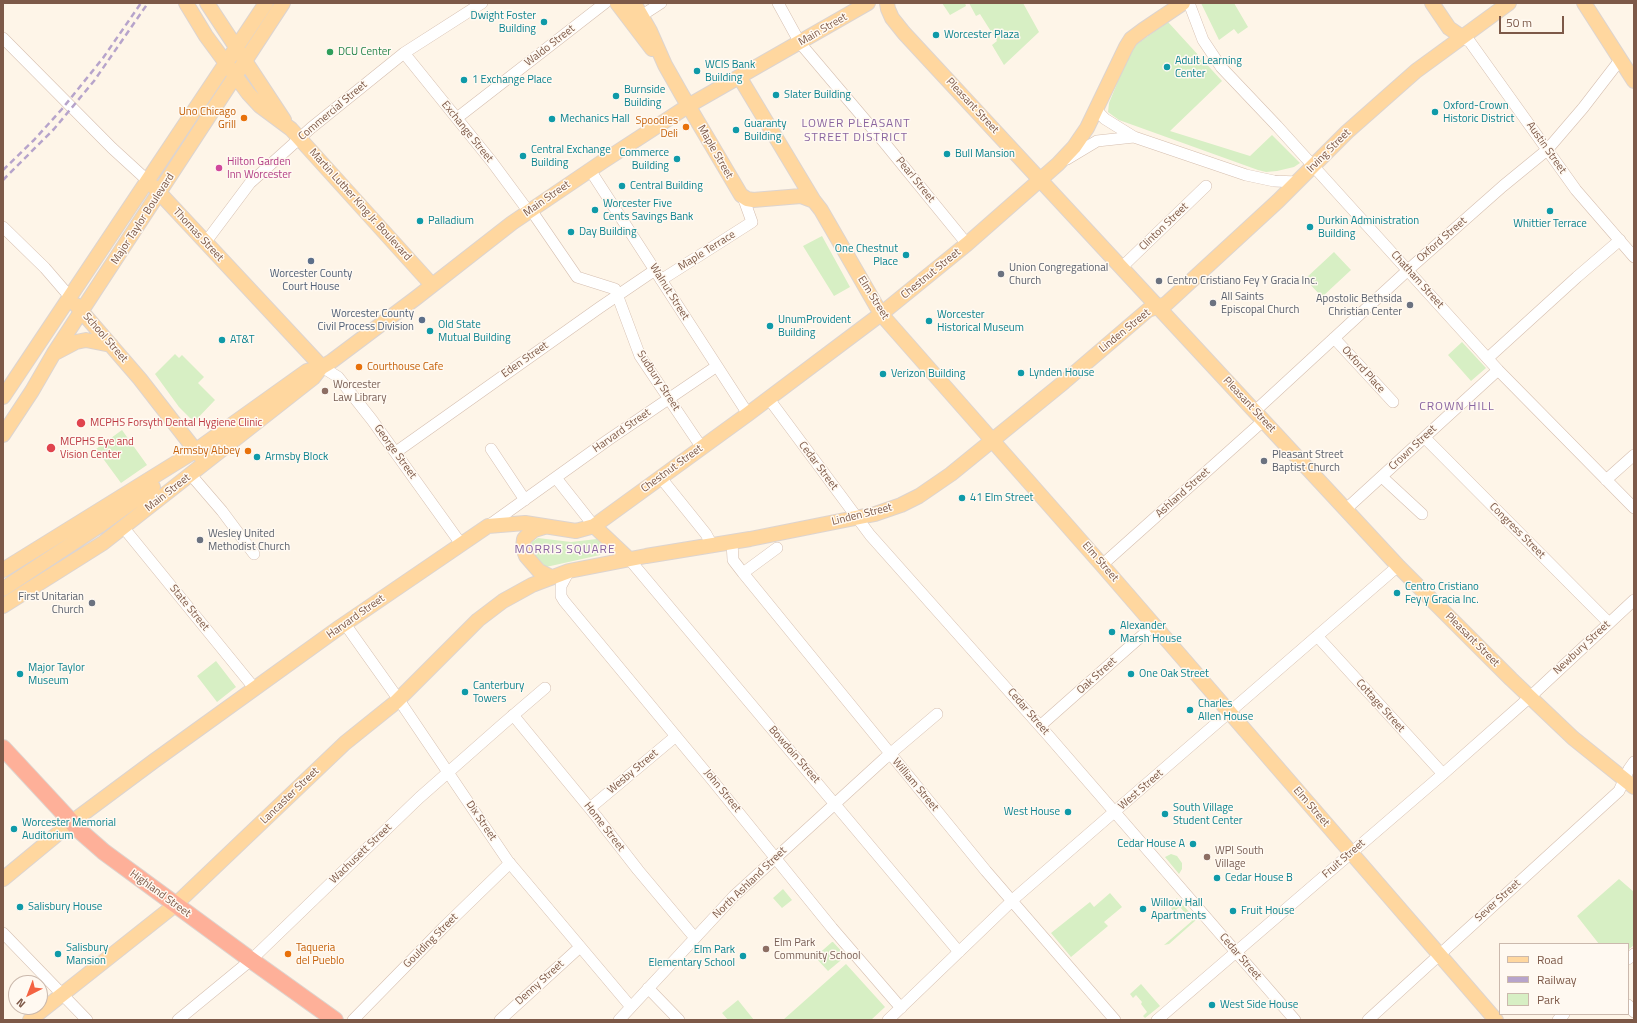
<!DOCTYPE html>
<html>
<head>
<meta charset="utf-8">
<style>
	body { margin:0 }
	#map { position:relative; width:1637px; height:1023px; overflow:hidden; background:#fef5e8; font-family:"Titillium Web",sans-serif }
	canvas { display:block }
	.frame { position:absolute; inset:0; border:4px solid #7d5948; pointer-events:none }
	.legend { position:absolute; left:1499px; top:943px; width:130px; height:72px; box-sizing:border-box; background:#fff9f1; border:1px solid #cbb9ad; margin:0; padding:5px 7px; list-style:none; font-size:12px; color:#7d5948 }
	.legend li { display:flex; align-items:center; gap:8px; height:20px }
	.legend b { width:20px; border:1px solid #cbb9ad }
	.north { position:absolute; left:8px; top:975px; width:40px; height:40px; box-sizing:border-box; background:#fff9f1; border:1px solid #cbb9ad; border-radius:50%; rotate:222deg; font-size:11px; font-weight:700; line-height:16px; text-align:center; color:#7d5948 }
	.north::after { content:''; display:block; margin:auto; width:14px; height:18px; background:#f46342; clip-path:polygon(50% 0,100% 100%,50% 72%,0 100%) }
	.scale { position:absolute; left:1499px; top:16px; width:65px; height:18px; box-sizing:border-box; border:2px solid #7d5948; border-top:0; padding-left:5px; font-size:12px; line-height:14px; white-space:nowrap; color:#7d5948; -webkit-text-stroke:3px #fff9f1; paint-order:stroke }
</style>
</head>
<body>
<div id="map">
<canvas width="1637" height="1023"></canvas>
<div class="frame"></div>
<ul class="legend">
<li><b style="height:5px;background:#ffd79f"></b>Road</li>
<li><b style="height:5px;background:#b7a4cb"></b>Railway</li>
<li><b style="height:11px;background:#d7efc4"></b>Park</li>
</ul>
<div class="north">N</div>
<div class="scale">50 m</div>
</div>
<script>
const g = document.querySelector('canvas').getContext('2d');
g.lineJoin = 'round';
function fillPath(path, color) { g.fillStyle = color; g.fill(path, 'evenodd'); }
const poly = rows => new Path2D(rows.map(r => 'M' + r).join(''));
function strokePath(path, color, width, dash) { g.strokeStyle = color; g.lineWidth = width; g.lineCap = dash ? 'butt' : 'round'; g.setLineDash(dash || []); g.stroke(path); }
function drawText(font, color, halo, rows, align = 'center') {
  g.font = font + ' "Titillium Web",sans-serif'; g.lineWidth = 3; g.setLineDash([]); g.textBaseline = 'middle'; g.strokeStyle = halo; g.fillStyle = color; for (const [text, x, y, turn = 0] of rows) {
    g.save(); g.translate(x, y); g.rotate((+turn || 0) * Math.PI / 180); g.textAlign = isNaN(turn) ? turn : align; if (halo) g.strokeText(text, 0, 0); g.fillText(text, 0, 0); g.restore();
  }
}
fillPath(poly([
	[942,3,965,3,966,6,950,15],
	[969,3,1023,3,1039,32,1004,65,992,45,997,41,980,14,976,16],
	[1201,3,1234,3,1248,27,1238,34,1234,29,1219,40],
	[1168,22,1222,81,1170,131,1250,156,1272,135,1300,163,1294,167,1277,171,1266,172,1258,170,1119,120,1112,115,1108,112,1109,103,1128,57,1137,44],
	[822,236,850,287,834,296,803,246],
	[1334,252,1351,270,1322,297,1305,279],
	[1462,342,1486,368,1471,381,1448,355],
	[175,354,179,358,182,355,204,377,198,383,215,400,194,422,179,407,155,374],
	[122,430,147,465,121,483,96,449],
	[538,538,571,542,597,539,603,544,604,549,600,555,546,567,539,560,530,550,532,542],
	[216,661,236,687,217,702,197,676],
	[1171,854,1177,856,1182,863,1182,869,1179,874,1165,857],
	[1619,879,1634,892,1634,945,1628,950,1628,944,1599,944,1577,916],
	[783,889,792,900,782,908,773,898],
	[1110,893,1122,907,1104,922,1108,926,1071,957,1051,933,1090,902,1094,907],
	[1177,898,1196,920,1169,944,1164,945,1192,921,1180,907,1174,911,1172,910,1170,903],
	[832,942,833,942,846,956,828,971,815,957],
	[846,964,885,1007,871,1020,783,1020],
	[1141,984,1160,1006,1145,1018,1143,1016,1147,1012,1141,1004,1142,1002,1136,995,1133,998,1130,994],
	[738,1000,754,1020,728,1020,722,1013]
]), '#d7efc4');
const minor = poly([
	[778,3,800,43,883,141,967,244],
	[1189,3,1203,40,1221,67,1277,126,1498,370,1634,508],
	[641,16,661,3],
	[1462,37,1470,42,1576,190,1634,257],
	[3,38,112,148,148,181],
	[404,53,492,162,529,212],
	[1096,110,1105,119,1134,137],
	[457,118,605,3],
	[1067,159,1097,141,1134,137,1246,175,1274,181,1297,182],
	[590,170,748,414],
	[531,210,577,277,615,289,640,356,702,448],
	[3,227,45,268,70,297],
	[205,243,250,183,311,128,404,53,482,3],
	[1121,268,1206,186],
	[661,280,752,222,743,197],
	[1334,338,1393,402],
	[1488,358,1577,277,1620,240],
	[322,367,338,377,372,420,461,544],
	[769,399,870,535,1047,734,1295,1020],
	[1255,411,1408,270,1503,186,1547,150,1583,108,1620,60],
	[1425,438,1609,623],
	[491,449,525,500],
	[396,452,599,308,655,270],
	[191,475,222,511,254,554],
	[1382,477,1422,514],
	[556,478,594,526],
	[661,478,706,534,712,545],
	[1606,480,1634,455],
	[1345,510,1498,370],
	[488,526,608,440,717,366],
	[123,527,255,689],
	[732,542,733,560,743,573,986,871,1115,1020],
	[629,559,959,952],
	[1102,565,1263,421],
	[569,571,561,586,561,596,564,601,713,781,832,928,901,1008],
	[743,573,777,548],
	[345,624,399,700,508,861,631,1007],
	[1317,636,1443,774],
	[513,715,596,816,638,870,695,938],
	[1040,726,1154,625],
	[590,808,676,736],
	[3,933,87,1020],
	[1628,959,1634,954],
	[648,988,679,1020],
	[1628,1005,1634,1012],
	[178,1020,251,960,419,798,503,724,545,688],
	[353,1020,443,928,510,863],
	[500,1020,580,947],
	[619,1020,734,896,884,759,937,714],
	[888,1020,1016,897,1398,566],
	[1157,1020,1443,774,1530,697,1634,600],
	[1368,1020,1619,791,1629,769,1634,762],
	[1558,1020,1564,1014]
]);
const major = poly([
	[186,3,206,36,248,93,260,106,291,129,432,285],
	[207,3,284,120],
	[617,3,652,49],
	[634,3,650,31,665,65,682,95,741,195,747,199,753,200,801,196,814,201],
	[887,3,888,9,892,18,904,33,1399,567,1511,679,1573,738,1634,787],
	[1432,3,1449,28,1462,37],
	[1584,3,1634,81],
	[740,78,814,201,821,210,881,314,1102,565,1496,1020],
	[154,187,322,367],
	[76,305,140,379,199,455],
	[55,353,76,342,86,340,111,345],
	[3,397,266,3],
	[3,435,32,391,54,353,283,3],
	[594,526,629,559],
	[544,527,534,530,528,535,524,539,523,548,526,556,539,571,551,577],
	[3,570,195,451,307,371,322,367,332,361,416,298,512,223,602,162,688,106,868,3],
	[3,589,99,526,153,487],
	[3,606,103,543,313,378,320,369],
	[3,879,72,822,154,761,340,627,488,526,525,523,576,531,594,526,748,414,881,314,967,244,1058,164,1074,147,1087,128,1126,47,1131,39,1143,30,1183,3],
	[30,1020,175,905,345,743,396,702,478,620,503,601,532,585,569,571,646,556,750,539,875,514,901,505,919,496,951,474,1064,382,1148,310,1166,304,1278,201,1347,132,1416,71,1509,3]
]);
const highway = poly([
	[3,748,80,831,104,852,251,960,335,1020]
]);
strokePath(minor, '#d5beaf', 12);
strokePath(major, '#ddd4cf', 16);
strokePath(highway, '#ddd4cf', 18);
strokePath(minor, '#fff', 11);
strokePath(major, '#ffd79f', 14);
strokePath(highway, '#feb099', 16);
strokePath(poly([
	[3,170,34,140,62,109,103,58,141,3],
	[3,180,54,129,94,81,148,3]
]), '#b7a4cb', 2.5, [6, 4]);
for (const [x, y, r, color] of [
	[544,22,4,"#0f9aa8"],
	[936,35,4,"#0f9aa8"],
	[330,52,4,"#2e9e5b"],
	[1167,67,4,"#0f9aa8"],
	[697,71,4,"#0f9aa8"],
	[464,80,4,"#0f9aa8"],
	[776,95,4,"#0f9aa8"],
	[616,96,4,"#0f9aa8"],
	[1435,112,4,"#0f9aa8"],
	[244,118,4,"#e8710a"],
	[552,119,4,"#0f9aa8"],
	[686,127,4,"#e8710a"],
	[736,130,4,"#0f9aa8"],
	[947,154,4,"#0f9aa8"],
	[523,156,4,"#0f9aa8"],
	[677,159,4,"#0f9aa8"],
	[219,168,4,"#d1479c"],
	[622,186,4,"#0f9aa8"],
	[595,210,4,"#0f9aa8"],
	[1550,211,4,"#0f9aa8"],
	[420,221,4,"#0f9aa8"],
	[1310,227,4,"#0f9aa8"],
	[571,232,4,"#0f9aa8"],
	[906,255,4,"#0f9aa8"],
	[311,261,4,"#5c6f8a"],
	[1001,274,4,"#6b7280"],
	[1159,281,4,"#6b7280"],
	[1213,303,4,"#6b7280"],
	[1410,305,4,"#6b7280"],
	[422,320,4,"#5c6f8a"],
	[929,321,4,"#0f9aa8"],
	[770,326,4,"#0f9aa8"],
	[430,331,4,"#0f9aa8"],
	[222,340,4,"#0f9aa8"],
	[359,367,4,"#e8710a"],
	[1021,373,4,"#0f9aa8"],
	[883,374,4,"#0f9aa8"],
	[325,391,4,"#8d6e63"],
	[81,423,5,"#e0444e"],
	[51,448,5,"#e0444e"],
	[248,451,4,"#e8710a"],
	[257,457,4,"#0f9aa8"],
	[1264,461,4,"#6b7280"],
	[962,498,4,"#0f9aa8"],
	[200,540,4,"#6b7280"],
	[1397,593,4,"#0f9aa8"],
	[92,603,4,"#6b7280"],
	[1112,632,4,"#0f9aa8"],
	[20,674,4,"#0f9aa8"],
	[1131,674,4,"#0f9aa8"],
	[465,692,4,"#0f9aa8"],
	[1190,710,4,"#0f9aa8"],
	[1068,812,4,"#0f9aa8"],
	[1165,814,4,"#0f9aa8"],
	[14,829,4,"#0f9aa8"],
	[1193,844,4,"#0f9aa8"],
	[1207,857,4,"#8d6e63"],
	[1217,878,4,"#0f9aa8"],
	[20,907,4,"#0f9aa8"],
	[1143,909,4,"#0f9aa8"],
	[1233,911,4,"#0f9aa8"],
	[766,949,4,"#8d6e63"],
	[58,954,4,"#0f9aa8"],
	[288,954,4,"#e8710a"],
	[743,956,4,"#0f9aa8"],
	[1212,1005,4,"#0f9aa8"]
]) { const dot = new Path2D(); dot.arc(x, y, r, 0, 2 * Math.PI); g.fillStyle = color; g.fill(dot); strokePath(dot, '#fff9f1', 1.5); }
drawText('11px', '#0d838f', '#fff9f1', [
	["Dwight Foster",536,16,"right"],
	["Building",536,29,"right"],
	["Worcester Plaza",944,35],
	["Adult Learning",1175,61],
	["Center",1175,74],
	["WCIS Bank",705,65],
	["Building",705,78],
	["1 Exchange Place",472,80],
	["Burnside",624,90],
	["Building",624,103],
	["Slater Building",784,95],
	["Oxford-Crown",1443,106],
	["Historic District",1443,119],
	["Mechanics Hall",560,119],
	["Guaranty",744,124],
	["Building",744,137],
	["Central Exchange",531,150],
	["Building",531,163],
	["Commerce",669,153,"right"],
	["Building",669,166,"right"],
	["Bull Mansion",955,154],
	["Central Building",630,186],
	["Worcester Five",603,204],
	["Cents Savings Bank",603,217],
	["Palladium",428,221],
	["Durkin Administration",1318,221],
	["Building",1318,234],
	["Whittier Terrace",1550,224,"center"],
	["Day Building",579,232],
	["One Chestnut",898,249,"right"],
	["Place",898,262,"right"],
	["Worcester",937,315],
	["Historical Museum",937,328],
	["UnumProvident",778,320],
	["Building",778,333],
	["Old State",438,325],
	["Mutual Building",438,338],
	["AT&T",230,340],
	["Lynden House",1029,373],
	["Verizon Building",891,374],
	["Armsby Block",265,457],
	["41 Elm Street",970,498],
	["Centro Cristiano",1405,587],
	["Fey y Gracia Inc.",1405,600],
	["Alexander",1120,626],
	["Marsh House",1120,639],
	["Major Taylor",28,668],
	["Museum",28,681],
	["One Oak Street",1139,674],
	["Canterbury",473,686],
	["Towers",473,699],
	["Charles",1198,704],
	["Allen House",1198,717],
	["South Village",1173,808],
	["Student Center",1173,821],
	["West House",1060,812,"right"],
	["Worcester Memorial",22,823],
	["Auditorium",22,836],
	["Cedar House A",1185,844,"right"],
	["Cedar House B",1225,878],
	["Willow Hall",1151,903],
	["Apartments",1151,916],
	["Salisbury House",28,907],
	["Fruit House",1241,911],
	["Salisbury",66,948],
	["Mansion",66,961],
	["Elm Park",735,950,"right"],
	["Elementary School",735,963,"right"],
	["West Side House",1220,1005]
], 'left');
drawText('11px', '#7d5948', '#fff9f1', [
	["Main Street",823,30,-30],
	["Waldo Street",550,46,-38],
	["Pleasant Street",972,106,47],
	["Commercial Street",333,111,-40],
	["Exchange Street",467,132,51],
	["Austin Street",1546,148,55],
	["Irving Street",1329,151,-45],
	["Maple Street",715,152,60],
	["Pearl Street",915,180,51],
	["Main Street",547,199,-35],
	["Martin Luther King Jr. Boulevard",360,205,48],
	["Major Taylor Boulevard",143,219,-57],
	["Clinton Street",1164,227,-44],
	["Thomas Street",198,235,47],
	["Oxford Street",1442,240,-41],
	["Maple Terrace",707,251,-32],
	["Chestnut Street",931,274,-39],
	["Chatham Street",1417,280,48],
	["Walnut Street",669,292,58],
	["Elm Street",873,298,58],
	["Linden Street",1125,331,-39],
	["School Street",105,338,49],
	["Eden Street",525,360,-35],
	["Oxford Place",1363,370,48],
	["Sudbury Street",658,381,57],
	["Pleasant Street",1249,405,47],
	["Harvard Street",622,431,-35],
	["Crown Street",1413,448,-43],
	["George Street",395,452,54],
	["Cedar Street",818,466,53],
	["Chestnut Street",672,469,-36],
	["Main Street",168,493,-38],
	["Ashland Street",1183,493,-42],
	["Linden Street",862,515,-14],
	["Congress Street",1517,531,45],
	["Elm Street",1100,562,49],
	["State Street",189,608,51],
	["Harvard Street",356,617,-35],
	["Pleasant Street",1472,640,45],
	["Newbury Street",1582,648,-43],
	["Oak Street",1097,676,-42],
	["Cottage Street",1380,706,48],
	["Cedar Street",1028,712,49],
	["Bowdoin Street",794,755,49],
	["Wesby Street",633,772,-40],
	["William Street",915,785,50],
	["West Street",1141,790,-41],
	["John Street",722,791,51],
	["Lancaster Street",290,796,-44],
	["Elm Street",1311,807,49],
	["Dix Street",481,821,56],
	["Home Street",604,827,52],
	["Wachusett Street",361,854,-44],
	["Fruit Street",1344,859,-41],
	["North Ashland Street",750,883,-44],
	["Highland Street",160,894,36],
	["Sever Street",1498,901,-42],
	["Goulding Street",431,941,-45],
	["Cedar Street",1240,957,49],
	["Denny Street",540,983,-42]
]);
drawText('11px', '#27864d', '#fff9f1', [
	["DCU Center",338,52]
], 'left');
drawText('11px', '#c56008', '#fff9f1', [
	["Uno Chicago",236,112],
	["Grill",236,125],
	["Spoodles",678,121],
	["Deli",678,134],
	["Courthouse Cafe",367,367,"left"],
	["Armsby Abbey",240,451],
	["Taqueria",296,948,"left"],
	["del Pueblo",296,961,"left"]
], 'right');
drawText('11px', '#b23c85', '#fff9f1', [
	["Hilton Garden",227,162],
	["Inn Worcester",227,175]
], 'left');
drawText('11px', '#5b616d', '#fff9f1', [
	["Union Congregational",1009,268],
	["Church",1009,281],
	["Centro Cristiano Fey Y Gracia Inc.",1167,281],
	["All Saints",1221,297],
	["Episcopal Church",1221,310],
	["Apostolic Bethsida",1402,299,"right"],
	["Christian Center",1402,312,"right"],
	["Pleasant Street",1272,455],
	["Baptist Church",1272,468],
	["Wesley United",208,534],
	["Methodist Church",208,547],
	["First Unitarian",84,597,"right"],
	["Church",84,610,"right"]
], 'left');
drawText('11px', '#4e5e75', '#fff9f1', [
	["Worcester County",311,274],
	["Court House",311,287],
	["Worcester County",414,314,"right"],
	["Civil Process Division",414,327,"right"]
]);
drawText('11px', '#785e54', '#fff9f1', [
	["Worcester",333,385],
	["Law Library",333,398],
	["WPI South",1215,851],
	["Village",1215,864],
	["Elm Park",774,943],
	["Community School",774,956]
], 'left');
drawText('11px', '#be3a42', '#fff9f1', [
	["MCPHS Forsyth Dental Hygiene Clinic",90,423],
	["MCPHS Eye and",60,442],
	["Vision Center",60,455]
], 'left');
g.letterSpacing = '1px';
drawText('12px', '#8964a0', '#fff9f1', [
	["LOWER PLEASANT",856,124],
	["STREET DISTRICT",856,138],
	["CROWN HILL",1457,407],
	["MORRIS SQUARE",565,550]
]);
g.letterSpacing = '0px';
</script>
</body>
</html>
